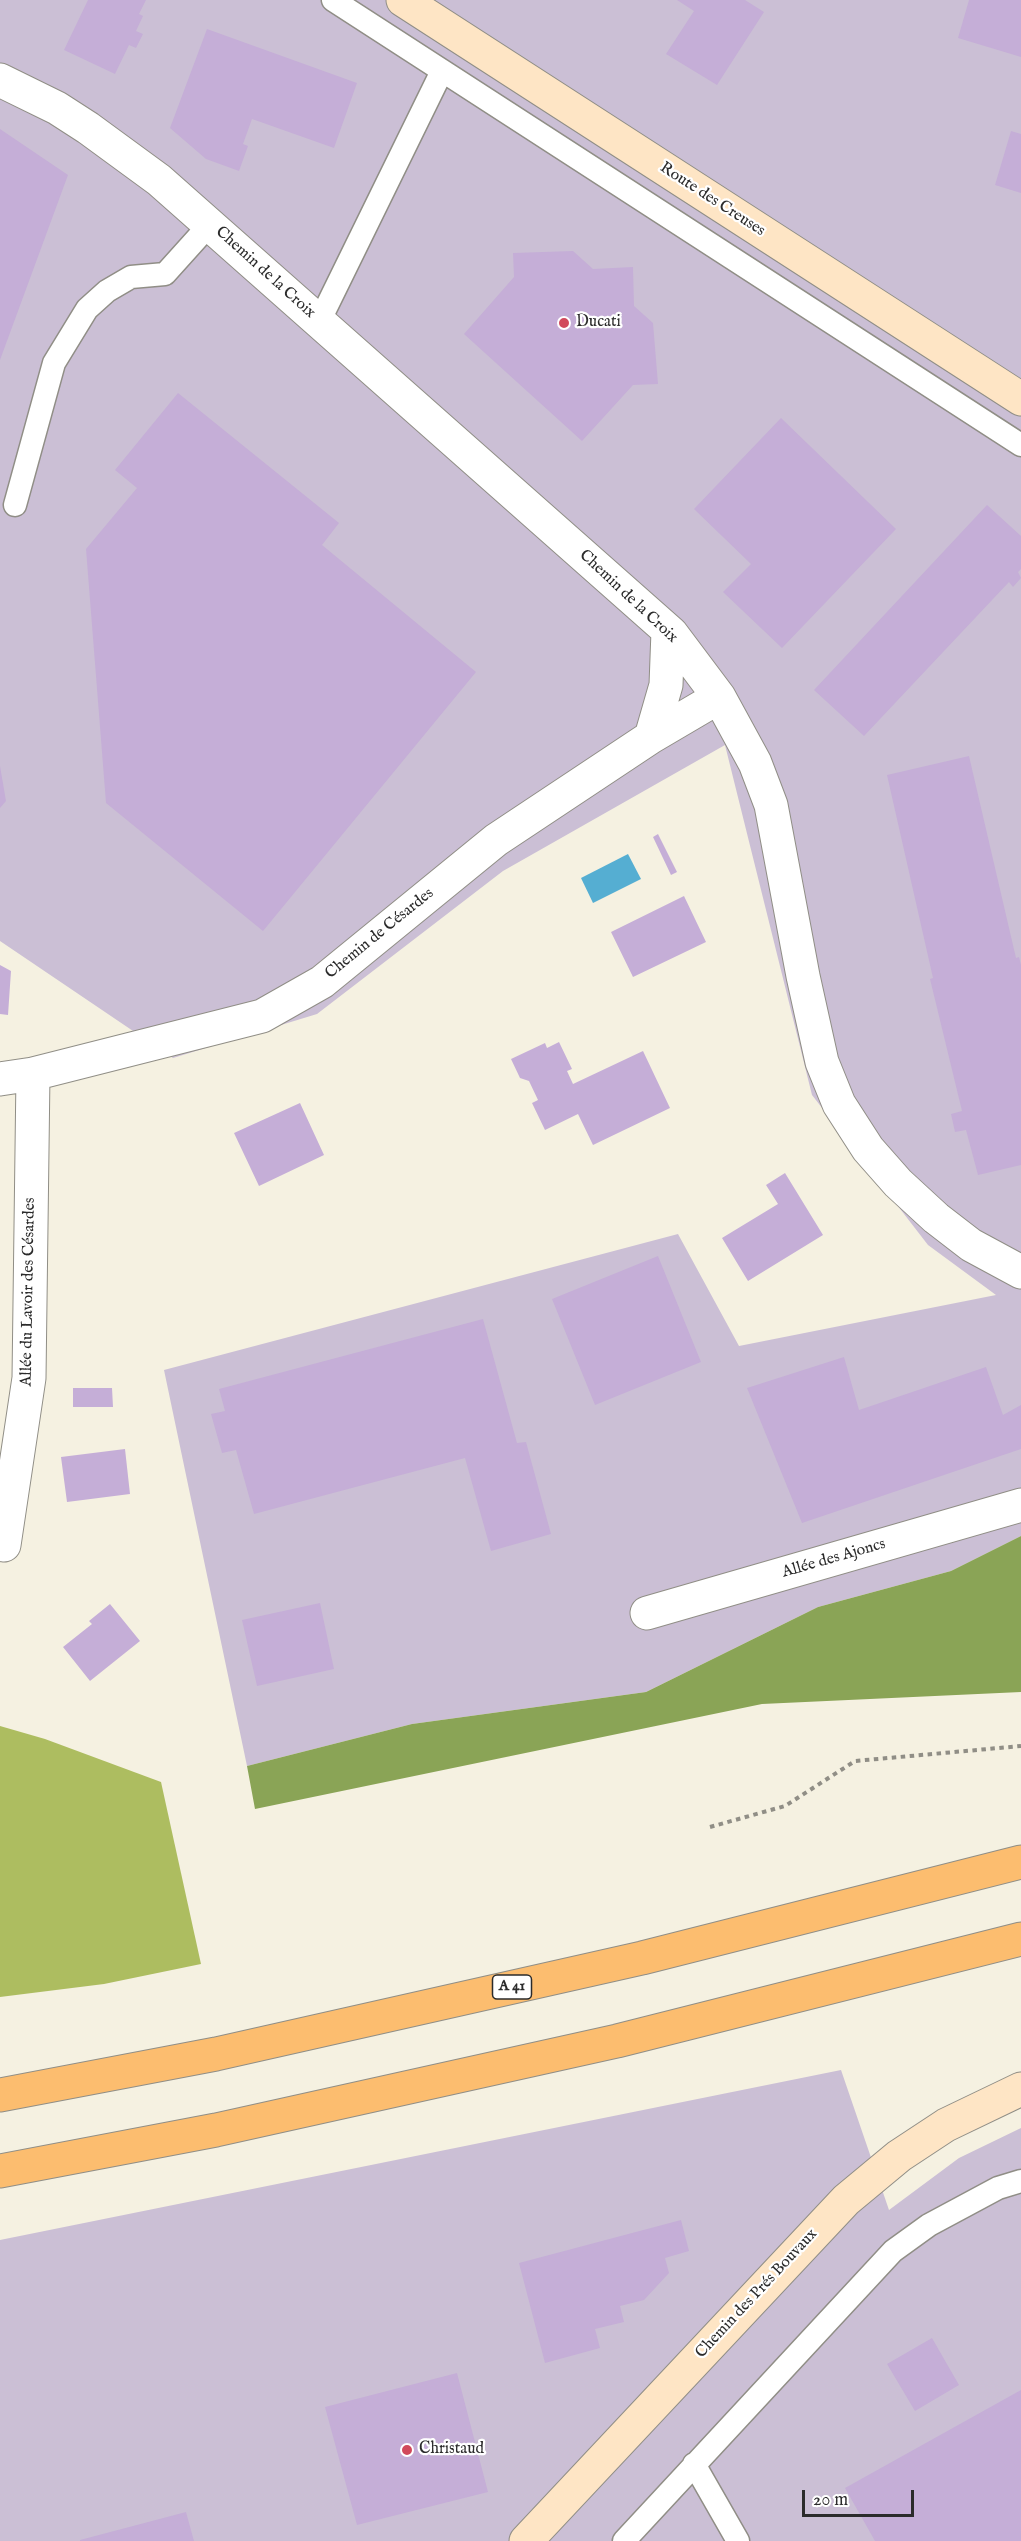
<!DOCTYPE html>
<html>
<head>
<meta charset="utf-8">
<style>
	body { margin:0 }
	#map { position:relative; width:1021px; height:2541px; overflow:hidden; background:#f5f1e1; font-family:"IM FELL English",serif }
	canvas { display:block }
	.scale { position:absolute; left:802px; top:2490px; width:112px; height:27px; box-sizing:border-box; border:3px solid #2b2b2b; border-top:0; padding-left:8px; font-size:18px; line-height:21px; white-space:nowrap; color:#2b2b2b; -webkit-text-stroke:4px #fff; paint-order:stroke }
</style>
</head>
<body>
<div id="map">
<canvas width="1021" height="2541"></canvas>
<div class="scale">20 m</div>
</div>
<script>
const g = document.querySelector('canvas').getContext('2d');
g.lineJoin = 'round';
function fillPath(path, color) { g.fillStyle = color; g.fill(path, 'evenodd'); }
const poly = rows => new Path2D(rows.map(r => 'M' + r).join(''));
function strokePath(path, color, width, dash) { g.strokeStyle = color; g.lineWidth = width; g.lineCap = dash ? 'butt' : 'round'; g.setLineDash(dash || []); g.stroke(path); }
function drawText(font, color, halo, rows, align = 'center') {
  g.font = font + ' "IM FELL English",serif'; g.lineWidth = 4.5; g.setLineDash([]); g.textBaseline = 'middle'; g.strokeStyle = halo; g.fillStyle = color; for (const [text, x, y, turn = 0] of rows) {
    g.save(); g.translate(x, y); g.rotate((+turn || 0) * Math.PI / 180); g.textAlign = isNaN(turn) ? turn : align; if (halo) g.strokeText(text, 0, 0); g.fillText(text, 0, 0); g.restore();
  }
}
fillPath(poly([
	[0,0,1021,0,1021,1536,951,1571,818,1607,646,1692,412,1724,247,1766,164,1370,678,1234,739,1346,996,1295,928,1245,812,1095,725,745,503,871,317,1014,173,1058,0,941],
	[841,2070,889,2210,959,2158,1021,2128,1021,2541,0,2541,0,2240]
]), '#cbbfd5');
fillPath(poly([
	[0,1726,45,1739,161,1782,201,1964,104,1984,0,1997]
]), '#adbd60');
fillPath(poly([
	[1021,1536,1021,1692,762,1704,255,1809,247,1766,412,1724,646,1692,818,1607,951,1571]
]), '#8aa456');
fillPath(poly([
	[628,854,641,879,593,903,581,878]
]), '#55aed2');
fillPath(poly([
	[88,0,146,0,139,14,143,16,136,31,143,34,136,48,129,45,115,74,64,50],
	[677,0,745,0,764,12,717,85,666,54,694,11],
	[969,0,1021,0,1021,57,958,38],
	[207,29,357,83,334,148,252,119,243,144,248,146,239,171,206,159,170,128],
	[0,129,68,175,0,360],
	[1011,131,1021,134,1021,193,995,185],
	[573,251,593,269,633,267,634,306,653,323,658,384,633,385,582,441,464,334,514,277,513,253],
	[178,393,339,523,322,545,476,672,263,931,106,803,86,549,137,488,115,470],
	[781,418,896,529,782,648,723,592,751,564,694,509],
	[987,505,1021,536,1021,569,1018,572,1021,578,1013,587,1009,582,864,736,814,690],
	[969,756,1016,958,1019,957,1021,965,1021,1165,978,1175,966,1130,955,1132,951,1114,962,1111,930,979,933,978,887,775],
	[0,766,6,801,0,808],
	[658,834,677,872,671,875,653,837],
	[684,896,706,942,633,977,611,932],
	[0,965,11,971,8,1015,0,1014],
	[559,1042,572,1069,567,1071,573,1084,643,1051,670,1108,593,1145,578,1114,545,1130,532,1103,538,1100,529,1081,520,1078,511,1059,545,1043,547,1048],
	[300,1103,324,1155,259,1186,234,1133],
	[785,1173,823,1235,748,1281,722,1238,778,1204,766,1185],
	[658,1256,701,1362,595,1405,552,1299],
	[483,1319,517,1443,526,1442,551,1534,491,1551,465,1458,254,1514,236,1450,222,1453,211,1414,225,1411,219,1389],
	[844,1357,859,1410,986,1367,1003,1415,1021,1405,1021,1449,802,1523,747,1388],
	[73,1388,112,1388,113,1407,73,1407],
	[125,1449,130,1494,67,1502,61,1457],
	[320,1603,334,1669,257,1686,242,1620],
	[110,1604,140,1641,90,1681,63,1647,92,1624,89,1621],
	[681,2220,689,2251,665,2258,669,2273,644,2300,620,2306,624,2322,595,2329,600,2348,545,2363,519,2263],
	[932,2338,959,2385,915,2411,887,2364],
	[457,2373,488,2492,357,2525,325,2407],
	[1021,2390,1021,2541,875,2541,845,2488],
	[186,2512,194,2541,80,2541,80,2540]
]), '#c5aed7');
const lane = poly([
	[333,0,1021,445],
	[319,322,442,71],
	[15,505,54,363,87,309,107,291,131,277,165,274,210,224],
	[694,2464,738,2541],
	[624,2541,893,2251,929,2225,998,2188,1021,2181]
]);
const street = poly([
	[0,80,57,108,88,128,159,180,671,633,719,697,755,763,771,805,803,976,822,1062,839,1104,868,1149,898,1183,936,1218,971,1245,1021,1272],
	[651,737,666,685,668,631],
	[0,1079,33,1074,262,1016,322,982,496,840,651,737,719,697],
	[4,1545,29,1378,33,1074],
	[647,1613,1021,1505]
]);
const secondary = poly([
	[403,0,1021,399],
	[526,2541,846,2200,899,2156,946,2125,1021,2089]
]);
const highway = poly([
	[0,2095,216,2054,642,1958,1021,1862],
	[0,2171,216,2130,617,2041,1021,1939]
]);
strokePath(lane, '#908e86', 25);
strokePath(street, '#908e86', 35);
strokePath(secondary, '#908e86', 35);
strokePath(highway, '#908e86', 35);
strokePath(poly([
	[710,1827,785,1806,855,1761,1021,1746]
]), '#908e86', 4, [4.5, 4.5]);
strokePath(lane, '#fff', 22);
strokePath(street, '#fff', 33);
strokePath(secondary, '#fee5c5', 33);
strokePath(highway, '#fcbd6f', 33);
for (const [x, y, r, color] of [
	[564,323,6,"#d1495b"],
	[407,2450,6,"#d1495b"]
]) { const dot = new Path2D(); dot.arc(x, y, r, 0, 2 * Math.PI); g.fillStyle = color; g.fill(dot); strokePath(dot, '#fff', 2); }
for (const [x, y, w] of [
	[512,1987,39]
]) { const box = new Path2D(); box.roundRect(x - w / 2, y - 12, w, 24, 4.5); g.fillStyle = '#fff'; g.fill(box); strokePath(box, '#2b2b2b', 1.5); }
drawText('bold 15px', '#2b2b2b', null, [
	["A 41",512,1987]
]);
drawText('16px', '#2b2b2b', '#fff', [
	["Route des Creuses",712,200,33],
	["Chemin de la Croix",265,273,42],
	["Chemin de la Croix",628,597,43],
	["Chemin de Césardes",380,934,-39],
	["Allée du Lavoir des Césardes",29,1292,-89],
	["Allée des Ajoncs",834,1559,-16],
	["Chemin des Prés Bouvaux",757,2294,-47]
]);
drawText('16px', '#2b2b2b', '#fff', [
	["Ducati",576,323],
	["Christaud",419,2450]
], 'left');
</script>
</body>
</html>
